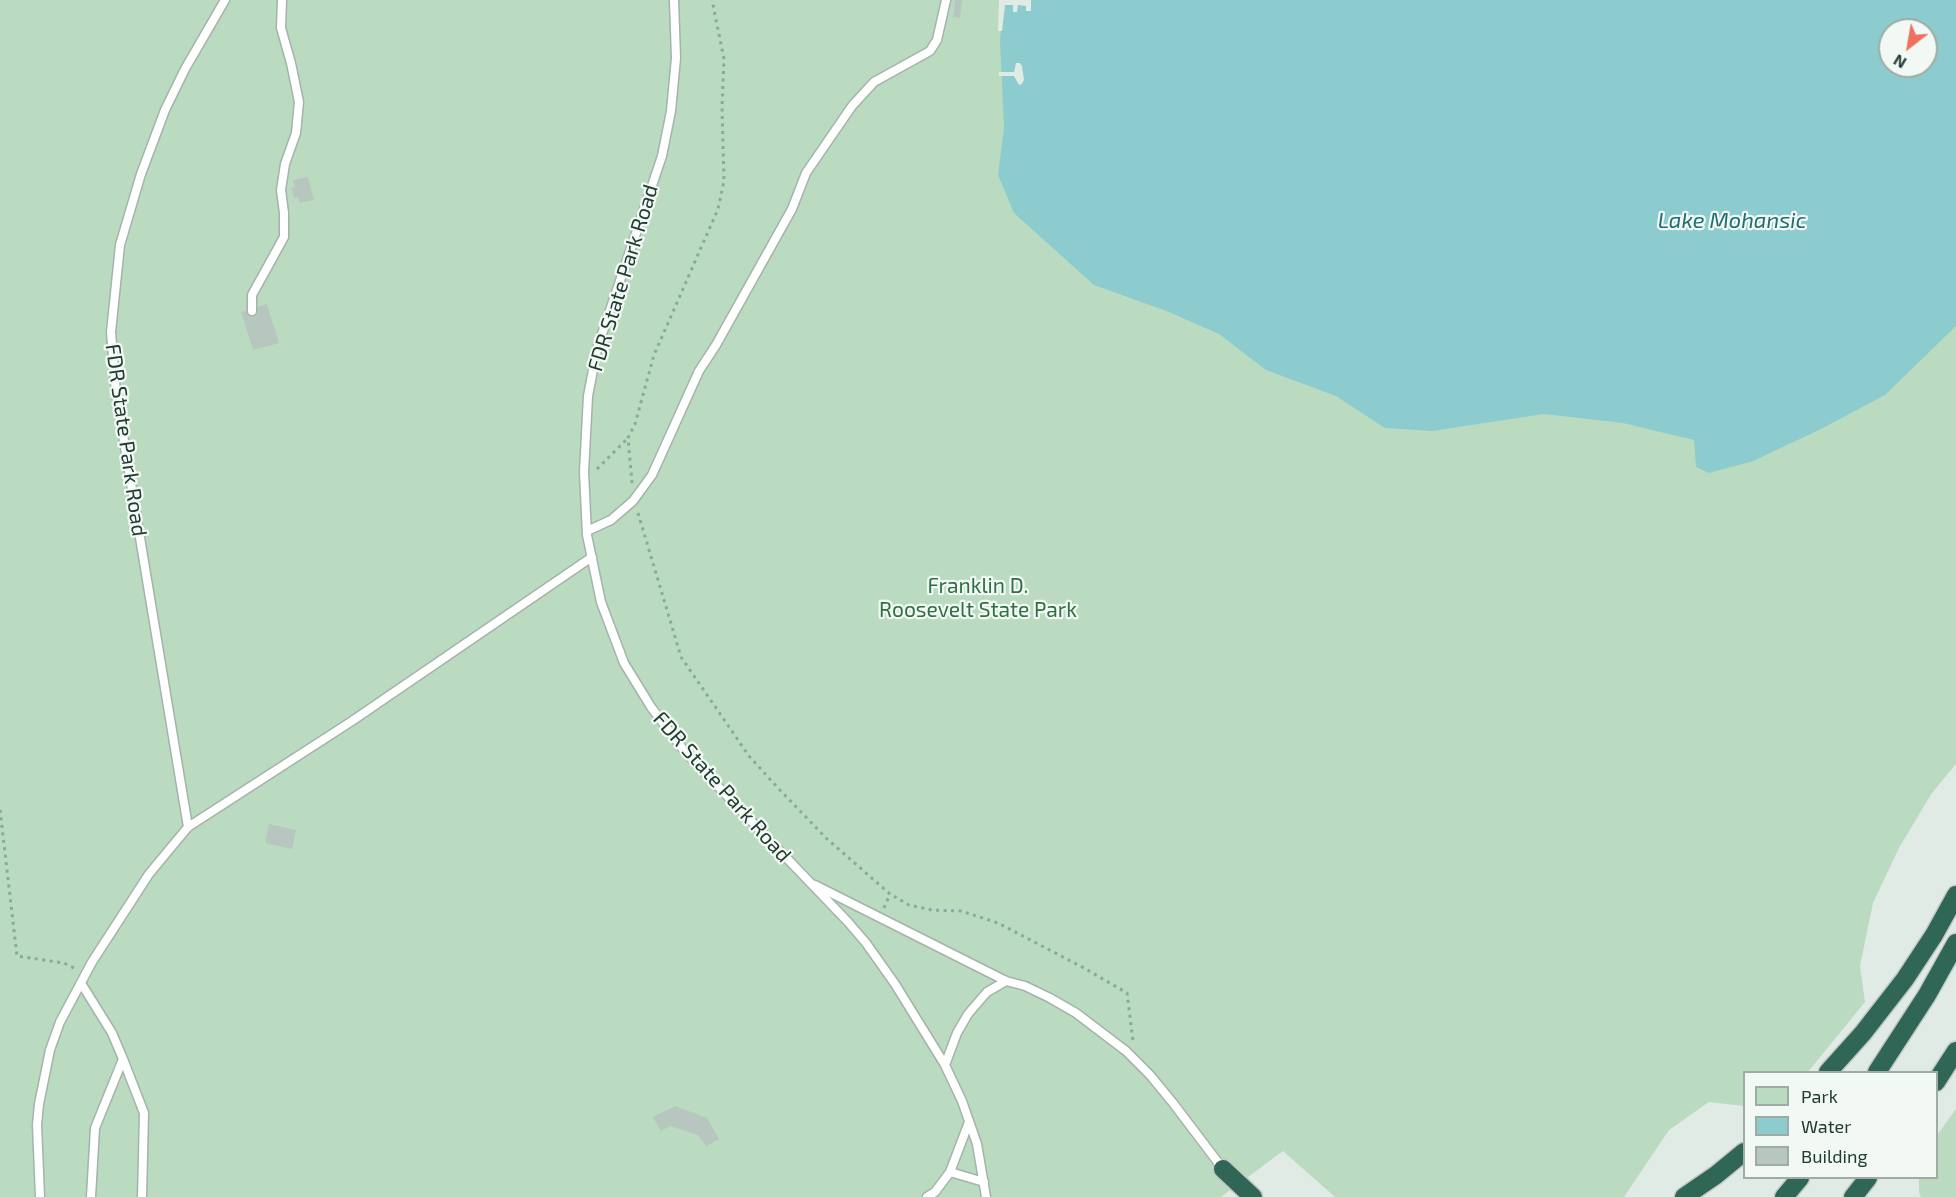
<!DOCTYPE html>
<html>
<head>
<meta charset="utf-8">
<style>
	body { margin:0 }
	#map { position:relative; width:1956px; height:1197px; overflow:hidden; background:#e1ebe6; font-family:"Exo 2",sans-serif }
	canvas { display:block }
	.legend { position:absolute; left:1743px; top:1071px; width:195px; height:108px; box-sizing:border-box; background:#f2f8f4; border:2px solid #9faca6; margin:0; padding:8px 10px; list-style:none; font-size:18px; color:#223b32 }
	.legend li { display:flex; align-items:center; gap:12px; height:30px }
	.legend b { width:30px; border:2px solid #9faca6 }
	.north { position:absolute; left:1878px; top:18px; width:60px; height:60px; box-sizing:border-box; background:#f2f8f4; border:2px solid #9faca6; border-radius:50%; rotate:211deg; font-size:16px; font-weight:700; line-height:24px; text-align:center; color:#223b32 }
	.north::after { content:''; display:block; margin:auto; width:21px; height:27px; background:#ec725f; clip-path:polygon(50% 0,100% 100%,50% 72%,0 100%) }
</style>
</head>
<body>
<div id="map">
<canvas width="1956" height="1197"></canvas>
<ul class="legend">
<li><b style="height:16px;background:#bbdbc0"></b>Park</li>
<li><b style="height:16px;background:#8ccbce"></b>Water</li>
<li><b style="height:16px;background:#b7c6be"></b>Building</li>
</ul>
<div class="north">N</div>
</div>
<script>
const g = document.querySelector('canvas').getContext('2d');
g.lineJoin = 'round';
function fillPath(path, color) { g.fillStyle = color; g.fill(path, 'evenodd'); }
const poly = rows => new Path2D(rows.map(r => 'M' + r).join(''));
function strokePath(path, color, width, dash) { g.strokeStyle = color; g.lineWidth = width; g.lineCap = dash ? 'butt' : 'round'; g.setLineDash(dash || []); g.stroke(path); }
function drawText(font, color, halo, rows, align = 'center') {
  g.font = font + ' "Exo 2",sans-serif'; g.lineWidth = 4.5; g.setLineDash([]); g.textBaseline = 'middle'; g.strokeStyle = halo; g.fillStyle = color; for (const [text, x, y, turn = 0] of rows) {
    g.save(); g.translate(x, y); g.rotate((+turn || 0) * Math.PI / 180); g.textAlign = isNaN(turn) ? turn : align; if (halo) g.strokeText(text, 0, 0); g.fillText(text, 0, 0); g.restore();
  }
}
fillPath(poly([
	[0,0,1956,0,1956,764,1932,793,1899,848,1873,903,1860,966,1865,1002,1808,1072,1744,1072,1744,1106,1709,1102,1669,1130,1624,1197,1335,1197,1283,1151,1221,1197,0,1197],
	[1890,30,1926,30,1926,66,1890,66],
	[1956,1109,1956,1197,1921,1197,1919,1192,1919,1178,1936,1178,1937,1135]
]), '#bbdbc0');
fillPath(poly([
	[1003,0,1956,0,1956,326,1885,395,1819,430,1753,461,1709,473,1696,467,1694,440,1623,423,1544,414,1432,431,1385,428,1336,396,1266,370,1219,334,1169,312,1094,285,1014,213,998,175,1004,128,1000,41],
	[1890,30,1926,30,1926,66,1890,66]
]), '#8ccbce');
fillPath(poly([
	[999,0,1031,0,1031,11,1026,11,1026,6,1018,5,1017,12,1013,12,1013,5,1005,5,1002,31,998,31],
	[1016,63,1020,63,1022,66,1024,80,1022,84,1019,85,1014,76,999,76,999,72,1014,72]
]), '#e1ebe6');
fillPath(poly([
	[955,0,962,0,960,18,953,17],
	[308,177,314,200,300,203,298,197,294,198,291,188,295,187,293,180],
	[267,304,279,343,253,350,241,312],
	[269,824,296,830,292,849,265,843],
	[675,1106,707,1118,719,1139,706,1146,698,1135,670,1126,661,1131,653,1117]
]), '#b7c6be');
const lane = poly([
	[674,0,676,58,671,111,662,156,597,349,588,396,584,472,587,535,601,602,624,663,651,707,685,752,848,922,866,943,895,984,945,1065,962,1101,977,1144,986,1197],
	[252,311,252,295,284,237,284,213,281,190,285,164,296,133,299,102,291,63,281,28,282,0],
	[587,531,611,520,633,501,652,475,699,371,716,345,792,209,806,173,852,106,874,82,930,51,937,40,946,0],
	[188,827,116,393,111,332,120,245,141,174,165,110,185,69,225,0],
	[815,885,1006,981,1025,986,1050,998,1076,1013,1126,1051,1150,1075,1173,1103,1223,1169],
	[81,983,112,1033,123,1059,95,1128,91,1197],
	[123,1059,144,1113,142,1197],
	[945,1065,957,1033,968,1014,987,992,1006,981],
	[950,1172,984,1182],
	[40,1197,37,1125,39,1104,50,1050,60,1022,92,962,149,874,188,827,352,721,592,557],
	[927,1197,935,1192,950,1172,969,1122]
]);
const highway = poly([
	[1828,1072,1863,1033,1905,979,1934,935,1956,895],
	[1877,1072,1927,995,1956,943],
	[1936,1082,1956,1051],
	[1223,1169,1253,1197],
	[1684,1197,1716,1175,1744,1152],
	[1784,1197,1800,1178],
	[1853,1197,1868,1178]
]);
strokePath(lane, '#a4b3ac', 11);
strokePath(highway, '#c1c8c6', 21);
strokePath(poly([
	[597,469,628,438],
	[632,483,628,438,635,424,654,355,718,209,724,181,722,107,724,59,712,0],
	[638,513,681,657,749,756,778,788,826,838,890,894,909,905,932,910,961,911,998,923,1084,968,1127,993,1133,1041],
	[0,810,17,956,64,963,76,969],
	[884,908,890,894]
]), '#83ad9b', 3, [3, 4.5]);
strokePath(lane, '#fff', 8);
strokePath(highway, '#306655', 18);
drawText('21px', '#223b32', '#f2f8f4', [
	["FDR State Park Road",623,278,-73],
	["FDR State Park Road",126,440,82],
	["FDR State Park Road",722,787,48]
]);
drawText('21px', '#2e7041', '#f2f8f4', [
	["Franklin D.",978,586],
	["Roosevelt State Park",978,610]
]);
drawText('italic 22px', '#1f6f74', '#f2f8f4', [
	["Lake Mohansic",1732,221]
]);
</script>
</body>
</html>
